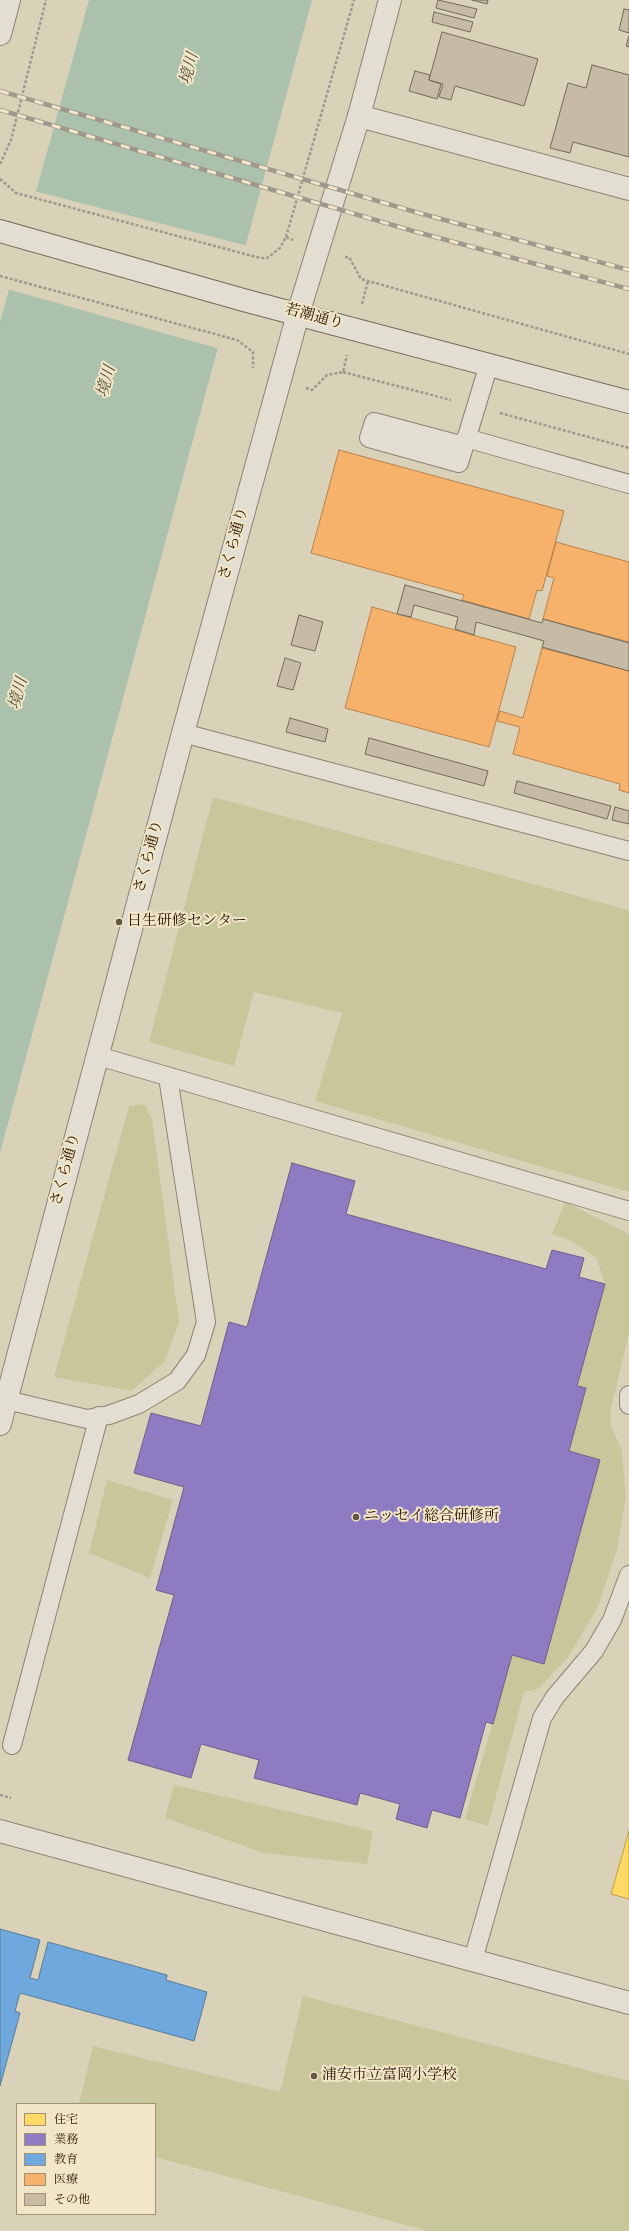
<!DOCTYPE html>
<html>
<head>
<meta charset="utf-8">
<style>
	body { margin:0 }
	#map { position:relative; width:629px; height:2231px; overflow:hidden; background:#dad2b8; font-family:"Sorts Mill Goudy","Noto Serif JP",serif }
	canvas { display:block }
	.legend { position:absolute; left:16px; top:2103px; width:140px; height:112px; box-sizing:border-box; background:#f1e6c7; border:1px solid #a19277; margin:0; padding:5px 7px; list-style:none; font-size:12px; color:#291300 }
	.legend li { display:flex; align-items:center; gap:8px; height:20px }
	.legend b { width:20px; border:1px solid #a19277 }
</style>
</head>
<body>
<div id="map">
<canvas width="629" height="2231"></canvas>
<ul class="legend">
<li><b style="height:11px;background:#ffd966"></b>住宅</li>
<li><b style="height:11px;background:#8e7cc3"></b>業務</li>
<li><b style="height:11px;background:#6fa8dc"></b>教育</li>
<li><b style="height:11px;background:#f6b26b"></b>医療</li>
<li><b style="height:11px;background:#c7bba6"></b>その他</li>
</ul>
</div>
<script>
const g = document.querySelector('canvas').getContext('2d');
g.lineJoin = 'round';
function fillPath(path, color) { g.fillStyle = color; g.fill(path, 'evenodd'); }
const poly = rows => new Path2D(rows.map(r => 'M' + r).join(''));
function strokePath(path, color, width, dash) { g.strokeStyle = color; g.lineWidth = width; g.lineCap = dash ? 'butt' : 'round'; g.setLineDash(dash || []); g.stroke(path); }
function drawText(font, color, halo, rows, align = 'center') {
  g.font = font + ' "Sorts Mill Goudy","Noto Serif JP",serif'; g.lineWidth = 4; g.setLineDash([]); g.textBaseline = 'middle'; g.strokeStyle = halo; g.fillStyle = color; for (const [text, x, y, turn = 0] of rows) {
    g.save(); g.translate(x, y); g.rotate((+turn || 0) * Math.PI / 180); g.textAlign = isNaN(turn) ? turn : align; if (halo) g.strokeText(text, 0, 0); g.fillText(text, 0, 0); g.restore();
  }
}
fillPath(poly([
	[213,797,629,910,629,1192,315,1101,342,1013,254,992,234,1066,149,1042],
	[144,1104,152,1118,179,1322,165,1361,132,1391,54,1377,129,1106],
	[565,1202,629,1234,629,1332,611,1409,611,1427,622,1450,626,1497,617,1550,598,1607,567,1659,538,1689,524,1692,488,1826,465,1819,512,1655,544,1664,600,1460,569,1451,586,1389,577,1386,605,1284,597,1259,572,1241,552,1234],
	[107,1480,173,1500,150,1578,89,1553],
	[174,1785,373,1831,367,1864,264,1853,165,1818],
	[303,1996,629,2081,629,2231,428,2231,155,2157,155,2104,79,2104,93,2046,280,2092]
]), '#c8c79c');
fillPath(poly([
	[89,0,312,0,0,1153,0,322]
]), '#abc1ac');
fillPath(poly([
	[34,191,248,246,220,349,7,289]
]), '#dad2b8');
const homes = poly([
	[629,1831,629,1899,611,1894,629,1831]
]);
fillPath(homes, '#ffd966');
strokePath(homes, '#bf9e47', 1);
const offices = poly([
	[292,1163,355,1181,346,1214,546,1269,552,1250,584,1258,579,1277,605,1284,577,1386,586,1388,569,1451,600,1460,544,1664,512,1655,493,1724,486,1722,460,1818,432,1810,427,1828,396,1819,400,1804,360,1793,357,1805,254,1778,259,1760,201,1744,191,1778,128,1760,174,1595,156,1590,184,1487,134,1473,151,1413,201,1426,229,1322,247,1327,292,1163]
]);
fillPath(offices, '#8e7cc3');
strokePath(offices, '#705c88', 1);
const schools = poly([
	[0,1929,40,1940,30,1978,38,1980,48,1942,167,1975,166,1980,207,1992,194,2041,20,1993,15,2011,20,2013,0,2086,0,1929]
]);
fillPath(schools, '#6fa8dc');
strokePath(schools, '#5a7b9a', 1);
const health = poly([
	[339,450,564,511,542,591,537,590,529,619,462,600,464,595,311,553,339,450],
	[556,542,629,562,629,642,543,619,554,578,547,576,556,542],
	[372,607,516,647,489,747,345,708,372,607],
	[542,648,629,671,629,793,619,790,620,784,513,754,520,727,497,721,500,711,523,718,542,648]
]);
fillPath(health, '#f6b26b');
strokePath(health, '#b8824b', 1);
const building = poly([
	[438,0,477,9,474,18,436,8,438,0],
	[472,0,488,0,487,4,472,0],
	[624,9,629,10,629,33,619,30,624,9],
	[434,12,473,22,470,32,432,22,434,12],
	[442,32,538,59,524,106,455,86,451,100,439,97,443,84,429,80,442,32],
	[629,36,629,47,626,46,629,36],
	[592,65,629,75,629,157,573,142,570,153,550,148,568,83,586,88,592,65],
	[415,71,430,75,429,80,441,84,437,99,409,91,415,71],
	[405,585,542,623,543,619,629,643,629,671,542,647,544,641,476,622,474,635,455,629,458,617,414,605,411,617,397,614,405,585],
	[299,615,323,622,315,651,291,645,299,615],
	[285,658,301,663,293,690,277,686,285,658],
	[290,718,328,729,325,742,286,732,290,718],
	[369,738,488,771,484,786,365,754,369,738],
	[517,781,611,806,607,819,514,793,517,781],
	[615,807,629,811,629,824,612,820,615,807]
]);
fillPath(building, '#c7bba6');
strokePath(building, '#726a5a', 1);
const service = poly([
	[466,438,629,484],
	[464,446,374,422,369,438,459,463,489,364],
	[183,733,629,851],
	[98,1056,629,1211],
	[629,1395,629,1405],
	[6,1400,87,1419,109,1415,139,1404,177,1381,196,1355,206,1322,168,1077],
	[12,1745,99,1416],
	[473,1960,542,1718,555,1697,594,1651,612,1620,629,1575]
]);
const minor = poly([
	[359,116,629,189]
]);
const tertiary = poly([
	[0,34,9,0],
	[0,1424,183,733,298,314,359,116,390,0],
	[0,1831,629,2003]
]);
const secondary = poly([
	[0,231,247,301,629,402]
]);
strokePath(service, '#8b8372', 20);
strokePath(minor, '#8b8372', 24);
strokePath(tertiary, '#8b8372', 24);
strokePath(secondary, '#726a5a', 24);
strokePath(poly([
	[0,164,11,140,46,0],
	[0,179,16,193,260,258,267,258,280,248,286,237,293,240],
	[286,237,354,0],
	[345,257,349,257,361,279,629,354],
	[0,276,237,340,253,352,253,368],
	[362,304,368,281],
	[343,372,451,400],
	[306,388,312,390,327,375,343,372,347,355],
	[500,413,629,448],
	[0,1795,11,1798]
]), '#9e988d', 2.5, [3, 2]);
strokePath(service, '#e2ded1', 18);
strokePath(minor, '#e2ded1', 22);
strokePath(tertiary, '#e2ded1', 22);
strokePath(secondary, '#e2ded1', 22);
const rail = poly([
	[0,91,419,213,629,270],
	[0,110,413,231,629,289]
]);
strokePath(rail, '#9e988d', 4.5);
strokePath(rail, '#f1e6c7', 3, [9]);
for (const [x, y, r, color] of [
	[119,922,4,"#675640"],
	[356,1517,4,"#675640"],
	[314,2076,4,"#675640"]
]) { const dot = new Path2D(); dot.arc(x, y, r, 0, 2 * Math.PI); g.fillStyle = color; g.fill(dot); strokePath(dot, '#f1e6c7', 1.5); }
drawText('15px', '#291300', '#f1e6c7', [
	["若潮通り",314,318,15],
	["さくら通り",235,544,-75],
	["さくら通り",150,857,-75],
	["さくら通り",67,1170,-75]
]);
drawText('15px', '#291300', '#f1e6c7', [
	["日生研修センター",127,922],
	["ニッセイ総合研修所",364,1517],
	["浦安市立富岡小学校",322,2076]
], 'left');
drawText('italic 16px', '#504d3a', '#f1e6c7', [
	["境川",191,69,-75],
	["境川",108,382,-74],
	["境川",20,694,-74]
]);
</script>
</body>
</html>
